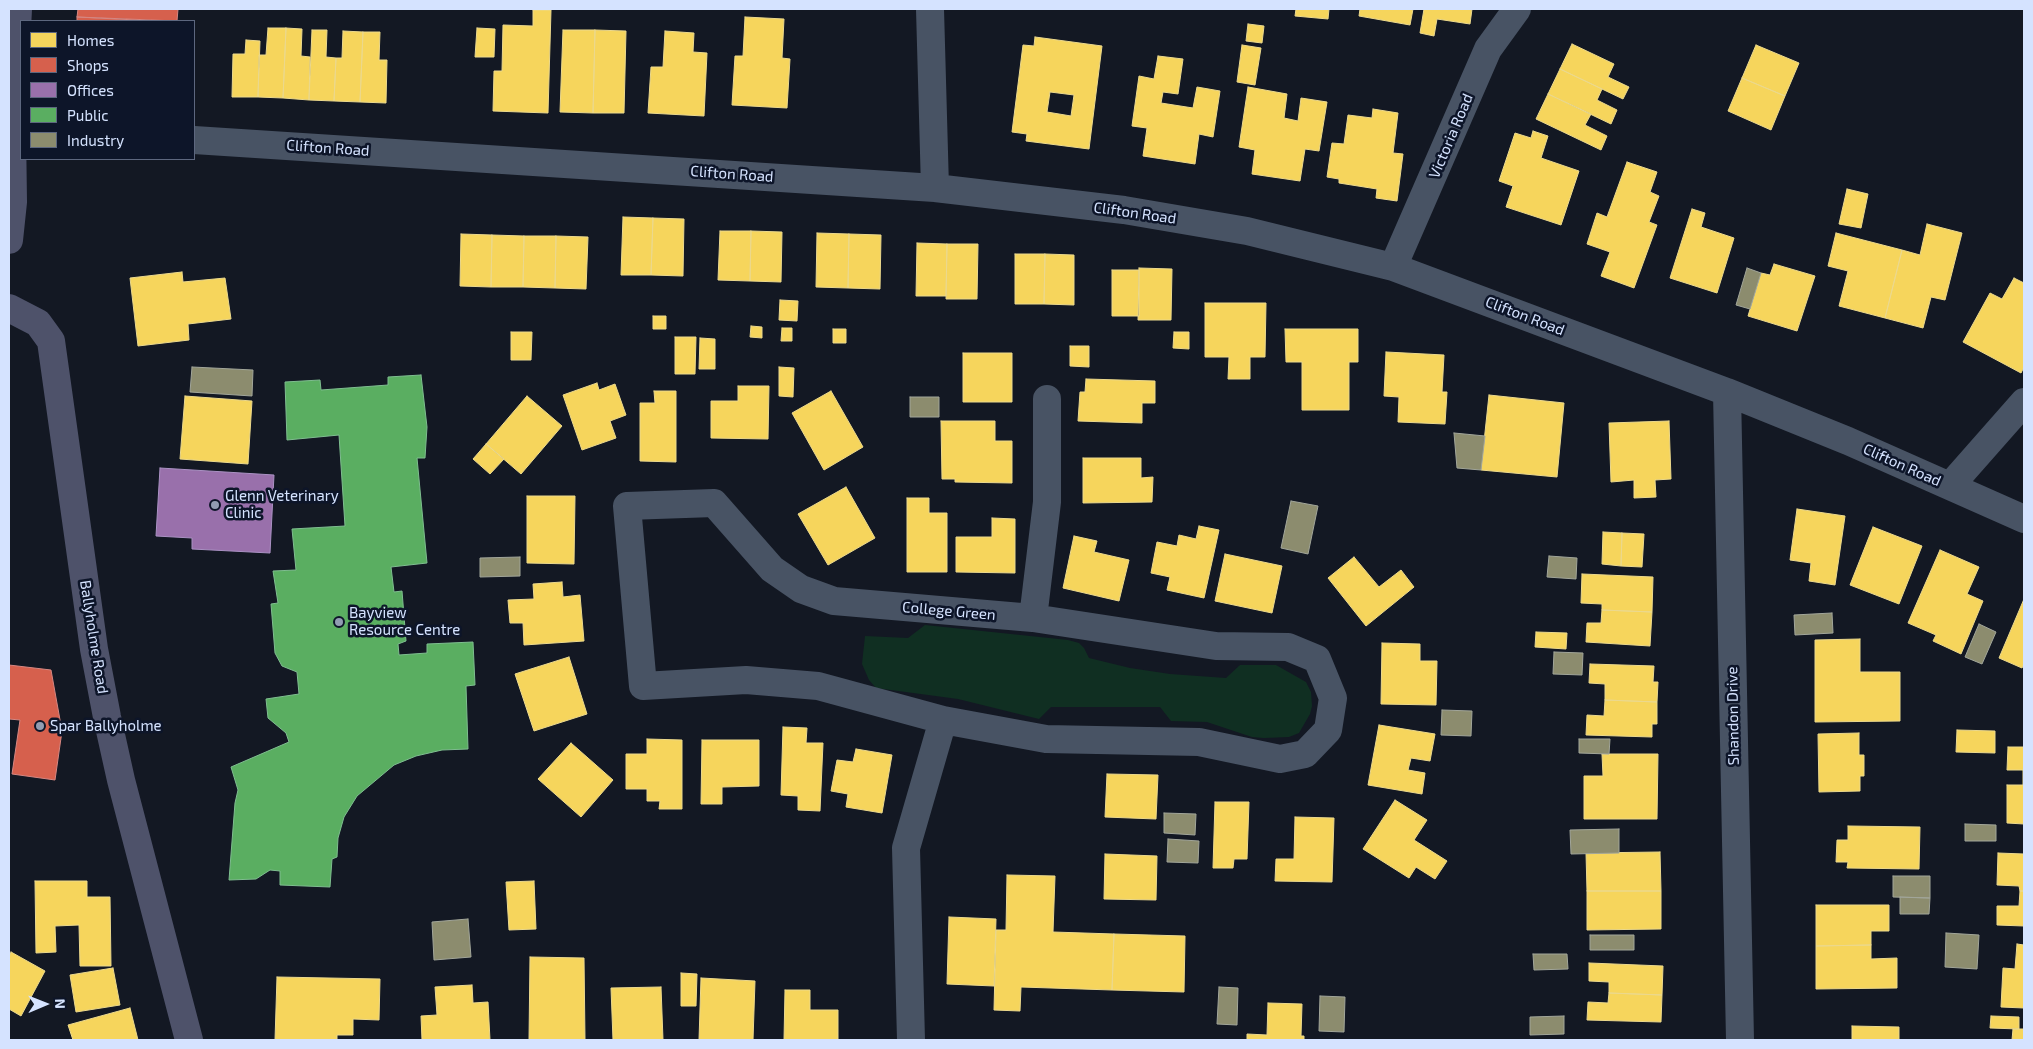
<!DOCTYPE html>
<html>
<head>
<meta charset="utf-8">
<style>
	body { margin:0 }
	#map { position:relative; width:2033px; height:1049px; overflow:hidden; background:#131823; font-family:"Exo 2",sans-serif }
	canvas { display:block }
	.frame { position:absolute; inset:0; border:10px solid #d5e3ff; pointer-events:none }
	.legend { position:absolute; left:20px; top:20px; width:175px; height:140px; box-sizing:border-box; background:#0d1529; border:1px solid #5d677f; margin:0; padding:6px 9px; list-style:none; font-size:15px; color:#d5e3ff }
	.legend li { display:flex; align-items:center; gap:10px; height:25px }
	.legend b { width:25px; border:1px solid #5d677f }
	.north { position:absolute; left:20px; top:979px; width:50px; height:50px; -webkit-text-stroke:4px #0d1529; paint-order:stroke; rotate:89deg; font-size:14px; font-weight:700; line-height:20px; text-align:center; color:#d5e3ff }
	.north::after { content:''; display:block; margin:auto; width:18px; height:22px; background:#d5e3ff; clip-path:polygon(50% 0,100% 100%,50% 72%,0 100%) }
</style>
</head>
<body>
<div id="map">
<canvas width="2033" height="1049"></canvas>
<div class="frame"></div>
<ul class="legend">
<li><b style="height:14px;background:#f6d55c"></b>Homes</li>
<li><b style="height:14px;background:#d6604d"></b>Shops</li>
<li><b style="height:14px;background:#9970ab"></b>Offices</li>
<li><b style="height:14px;background:#5aae61"></b>Public</li>
<li><b style="height:14px;background:#8c8c6e"></b>Industry</li>
</ul>
<div class="north">N</div>
</div>
<script>
const g = document.querySelector('canvas').getContext('2d');
g.lineJoin = 'round';
function fillPath(path, color) { g.fillStyle = color; g.fill(path, 'evenodd'); }
const poly = rows => new Path2D(rows.map(r => 'M' + r).join(''));
function strokePath(path, color, width, dash) { g.strokeStyle = color; g.lineWidth = width; g.lineCap = dash ? 'butt' : 'round'; g.setLineDash(dash || []); g.stroke(path); }
function drawText(font, color, halo, rows, align = 'center') {
  g.font = font + ' "Exo 2",sans-serif'; g.lineWidth = 5; g.setLineDash([]); g.textBaseline = 'middle'; g.strokeStyle = halo; g.fillStyle = color; for (const [text, x, y, turn = 0] of rows) {
    g.save(); g.translate(x, y); g.rotate((+turn || 0) * Math.PI / 180); g.textAlign = isNaN(turn) ? turn : align; if (halo) g.strokeText(text, 0, 0); g.fillText(text, 0, 0); g.restore();
  }
}
fillPath(poly([
	[925,625,1068,640,1079,643,1084,648,1089,658,1130,668,1170,674,1226,678,1240,665,1276,665,1306,682,1311,692,1312,706,1310,714,1299,733,1289,737,1264,738,1252,737,1207,722,1171,721,1160,707,1051,707,1039,719,958,699,876,688,869,680,862,664,865,636,908,638]
]), '#102f22');
const homes = poly([
	[1296,9,1329,9,1328,19,1295,16,1296,9],
	[1360,9,1413,9,1410,25,1359,16,1360,9],
	[1424,9,1472,9,1470,24,1437,19,1434,36,1420,33,1424,9],
	[533,10,551,10,548,113,493,111,494,71,502,71,503,25,533,26,533,10],
	[745,17,784,19,782,58,790,59,787,108,732,105,735,56,743,56,745,17],
	[1248,24,1264,26,1262,43,1246,41,1248,24],
	[268,28,286,28,283,98,258,97,259,55,266,55,268,28],
	[286,28,302,29,301,56,310,57,309,100,283,98,286,28],
	[477,28,495,29,494,57,475,57,477,28],
	[312,30,327,30,326,57,336,58,334,101,309,100,312,30],
	[563,30,595,30,593,113,560,112,563,30],
	[595,30,626,31,624,113,593,113,595,30],
	[343,31,363,32,360,102,334,101,336,58,342,58,343,31],
	[665,31,694,33,693,52,707,53,704,116,648,113,651,67,663,67,665,31],
	[363,32,380,32,379,60,387,60,386,103,360,102,363,32],
	[1035,37,1102,46,1089,149,1026,141,1027,134,1012,132,1023,45,1034,46,1035,37],
	[1050,92,1074,95,1071,116,1047,112,1050,92],
	[246,40,260,41,258,97,232,97,233,54,245,54,246,40],
	[1572,44,1614,64,1608,77,1629,87,1623,99,1560,69,1572,44],
	[1242,45,1261,48,1255,85,1237,82,1242,45],
	[1756,45,1799,63,1785,96,1742,78,1756,45],
	[1158,56,1183,59,1178,94,1163,92,1161,103,1193,108,1197,87,1220,91,1213,137,1199,134,1195,164,1143,156,1147,128,1132,126,1139,76,1154,79,1158,56],
	[1560,69,1602,89,1597,100,1617,110,1611,124,1548,94,1560,69],
	[1742,78,1785,96,1771,130,1728,111,1742,78],
	[1248,87,1287,94,1284,118,1298,121,1301,98,1327,102,1319,151,1305,149,1300,181,1252,174,1255,150,1239,147,1248,87],
	[1548,94,1591,114,1585,125,1607,136,1601,150,1536,119,1548,94],
	[1373,109,1398,113,1393,153,1403,154,1397,201,1376,198,1377,189,1339,183,1339,179,1327,177,1332,143,1344,144,1348,115,1372,118,1373,109],
	[1533,131,1548,136,1541,158,1579,171,1561,225,1506,207,1513,186,1499,181,1515,133,1531,138,1533,131],
	[1627,162,1657,172,1650,192,1659,196,1649,222,1657,225,1634,288,1601,276,1610,252,1587,244,1597,213,1607,217,1627,162],
	[1847,189,1868,194,1861,228,1839,224,1847,189],
	[1692,209,1705,213,1701,227,1734,238,1717,293,1670,278,1692,209],
	[623,217,653,218,651,275,621,275,623,217],
	[653,218,684,219,683,276,651,275,653,218],
	[1927,224,1962,233,1945,300,1931,297,1923,328,1885,318,1902,250,1920,255,1927,224],
	[720,231,751,231,750,281,718,280,720,231],
	[751,231,782,232,781,282,750,281,751,231],
	[817,233,849,234,848,288,816,287,817,233],
	[1836,233,1902,250,1885,318,1839,306,1848,271,1828,266,1836,233],
	[461,234,492,235,491,287,460,286,461,234],
	[849,234,881,235,880,289,848,288,849,234],
	[492,235,524,236,523,287,491,287,492,235],
	[524,236,556,236,555,288,523,287,524,236],
	[556,236,588,237,586,289,555,288,556,236],
	[917,243,947,244,946,296,916,296,917,243],
	[947,244,978,244,977,299,946,299,947,244],
	[1015,254,1045,254,1044,304,1015,304,1015,254],
	[1045,254,1074,255,1074,305,1044,304,1045,254],
	[1774,264,1815,276,1797,331,1748,316,1761,273,1770,275,1774,264],
	[1139,268,1172,269,1171,320,1138,320,1139,268],
	[1112,270,1139,270,1139,316,1112,316,1112,270],
	[182,272,183,282,225,278,231,319,188,324,189,340,138,346,130,278,182,272],
	[2014,278,2024,283,2024,367,2021,373,1963,342,1990,293,2002,299,2014,278],
	[780,300,798,301,797,321,779,320,780,300],
	[1205,303,1266,303,1265,357,1250,357,1250,379,1228,379,1229,357,1205,357,1205,303],
	[653,316,666,316,666,329,653,329,653,316],
	[751,326,762,327,762,338,750,337,751,326],
	[782,328,792,328,792,341,781,341,782,328],
	[833,329,846,329,846,343,833,343,833,329],
	[1285,329,1358,329,1358,362,1349,362,1349,410,1302,410,1302,362,1286,362,1285,329],
	[511,332,532,332,531,360,511,360,511,332],
	[1174,332,1189,332,1189,349,1173,348,1174,332],
	[675,337,696,337,695,374,675,374,675,337],
	[700,338,715,339,715,369,699,369,700,338],
	[1070,346,1089,346,1089,367,1070,366,1070,346],
	[1386,352,1444,355,1442,392,1447,392,1445,424,1398,422,1399,397,1384,396,1386,352],
	[963,353,1012,353,1012,402,963,402,963,353],
	[779,367,794,368,793,397,779,396,779,367],
	[1086,379,1155,381,1155,403,1142,403,1142,423,1078,421,1080,392,1085,392,1086,379],
	[597,383,599,390,615,384,626,415,610,421,616,438,582,450,563,395,597,383],
	[738,386,769,386,768,439,711,438,711,401,738,401,738,386],
	[654,391,676,391,676,462,640,461,640,403,655,403,654,391],
	[831,391,863,447,824,470,792,413,831,391],
	[1489,395,1564,403,1557,477,1481,470,1489,395],
	[185,396,252,401,248,464,180,459,185,396],
	[527,396,562,426,521,474,486,444,527,396],
	[941,421,995,421,995,441,1012,441,1012,483,955,482,955,479,942,479,941,421],
	[1669,421,1671,479,1655,480,1656,497,1634,498,1634,480,1611,482,1609,423,1669,421],
	[486,444,504,459,490,474,473,459,486,444],
	[1083,458,1141,458,1141,478,1153,477,1152,502,1083,503,1083,458],
	[846,487,875,538,828,565,798,514,846,487],
	[527,496,575,496,574,564,527,563,527,496],
	[907,498,929,498,929,513,947,513,947,572,907,572,907,498],
	[1797,509,1845,516,1835,585,1809,581,1811,563,1790,560,1797,509],
	[992,518,1015,519,1015,573,956,572,956,537,992,537,992,518],
	[1199,526,1219,530,1204,598,1167,590,1170,577,1151,573,1157,542,1177,546,1179,535,1196,539,1199,526],
	[1873,527,1922,546,1899,604,1850,585,1873,527],
	[1603,532,1622,533,1621,566,1602,564,1603,532],
	[1622,533,1644,534,1642,567,1621,566,1622,533],
	[1074,536,1097,541,1094,552,1129,560,1119,601,1063,588,1074,536],
	[1940,550,1979,567,1967,594,1983,601,1961,654,1933,641,1936,635,1908,623,1940,550],
	[1225,554,1282,566,1272,613,1215,601,1225,554],
	[1354,557,1379,587,1401,570,1414,587,1366,626,1328,578,1354,557],
	[1582,574,1653,577,1652,612,1602,610,1602,604,1581,603,1582,574],
	[562,582,563,597,580,595,584,641,524,645,523,623,510,623,508,600,534,599,533,584,562,582],
	[2024,599,2024,664,2022,668,1999,658,2024,599],
	[1602,610,1652,612,1650,646,1586,642,1587,623,1601,623,1602,610],
	[1536,632,1567,633,1566,649,1535,647,1536,632],
	[1860,639,1860,672,1900,672,1900,721,1815,722,1815,640,1860,639],
	[1382,643,1420,644,1420,661,1437,661,1436,705,1381,704,1382,643],
	[569,657,587,714,534,731,515,674,569,657],
	[1590,664,1654,666,1653,682,1658,682,1657,702,1605,700,1605,684,1589,683,1590,664],
	[1605,700,1657,702,1657,724,1652,724,1652,737,1586,735,1587,715,1604,716,1605,700],
	[1379,725,1435,734,1430,761,1411,758,1408,770,1425,773,1422,794,1368,785,1379,725],
	[783,727,807,728,806,743,823,743,820,811,798,810,798,796,781,795,783,727],
	[1957,730,1995,731,1995,753,1956,752,1957,730],
	[1859,733,1859,755,1864,755,1864,776,1860,776,1860,791,1819,792,1818,734,1859,733],
	[647,739,682,740,682,809,659,809,660,801,647,801,647,789,626,789,626,754,647,754,647,739],
	[702,740,759,740,759,786,722,787,722,804,701,804,702,740],
	[571,743,613,780,581,817,538,779,571,743],
	[2008,747,2024,747,2024,785,2023,785,2023,770,2007,770,2008,747],
	[856,749,892,755,882,813,846,807,848,794,831,791,837,760,853,762,856,749],
	[1602,754,1658,754,1657,819,1584,819,1584,776,1603,776,1602,754],
	[1107,774,1158,775,1156,819,1105,817,1107,774],
	[2007,785,2024,785,2024,824,2007,823,2007,785],
	[1395,800,1427,820,1414,840,1447,861,1435,879,1416,867,1409,878,1363,849,1395,800],
	[1215,802,1249,802,1247,859,1234,859,1233,868,1213,868,1215,802],
	[1295,817,1334,818,1332,882,1275,881,1276,859,1294,859,1295,817],
	[1848,826,1920,827,1919,869,1847,868,1848,862,1836,862,1837,840,1848,840,1848,826],
	[1660,852,1661,891,1587,891,1586,853,1660,852],
	[1998,853,2024,854,2024,891,2020,891,2019,886,1997,885,1998,853],
	[1105,854,1157,856,1156,900,1104,899,1105,854],
	[1007,875,1055,876,1053,932,1114,934,1112,990,1021,987,1020,1011,994,1010,996,930,1006,930,1007,875],
	[35,881,87,881,87,897,110,897,111,966,80,966,79,925,55,926,56,952,36,953,35,881],
	[534,881,536,929,509,930,506,882,534,881],
	[1587,891,1661,891,1661,929,1587,930,1587,891],
	[2020,891,2024,891,2024,926,1997,925,1997,906,2019,906,2020,891],
	[1816,905,1889,905,1889,931,1871,931,1871,945,1816,946,1816,905],
	[949,917,996,919,994,986,947,984,949,917],
	[1114,934,1185,936,1184,992,1112,990,1114,934],
	[2017,944,2024,945,2024,1008,2001,1007,2003,968,2015,969,2017,944],
	[1871,945,1871,959,1897,958,1897,988,1816,989,1816,946,1871,945],
	[11,952,45,971,21,1016,9,1009,9,957,11,952],
	[530,957,584,958,585,1040,529,1040,530,957],
	[1589,963,1663,966,1662,995,1609,993,1609,982,1589,981,1589,963],
	[113,968,120,1005,76,1012,70,975,113,968],
	[681,973,697,974,696,1006,681,1006,681,973],
	[277,977,380,979,379,1020,353,1019,353,1035,337,1035,337,1040,275,1040,277,977],
	[701,978,755,981,753,1040,699,1040,701,978],
	[472,985,473,1003,488,1002,490,1040,422,1040,421,1016,437,1015,435,987,472,985],
	[661,987,663,1040,613,1040,611,988,661,987],
	[785,990,810,990,810,1010,838,1010,838,1040,784,1040,785,990],
	[1609,993,1662,995,1661,1022,1587,1020,1588,1002,1608,1003,1609,993],
	[1268,1003,1302,1004,1301,1036,1304,1036,1304,1040,1247,1040,1247,1034,1267,1035,1268,1003],
	[130,1008,138,1040,73,1040,68,1025,130,1008],
	[1991,1016,2019,1017,2019,1029,1990,1028,1991,1016],
	[1852,1026,1899,1027,1899,1040,1852,1040,1852,1026],
	[2013,1029,2024,1029,2024,1040,2012,1040,2013,1029]
]);
fillPath(homes, '#f6d55c');
strokePath(homes, '#ecd98d', 1);
const shops = poly([
	[78,9,178,9,177,21,77,17,78,9],
	[77,17,156,21,77,21,77,17],
	[9,665,51,670,62,731,55,780,12,774,20,720,9,719,9,665]
]);
fillPath(shops, '#d6604d');
strokePath(shops, '#d68782', 1);
const offices = poly([
	[160,468,274,475,270,553,192,549,192,538,156,536,160,468]
]);
fillPath(offices, '#9970ab');
strokePath(offices, '#ab92c4', 1);
const public = poly([
	[421,375,427,427,425,458,417,458,427,563,391,567,394,592,402,591,406,641,398,644,399,655,427,653,427,644,473,642,475,685,466,686,468,749,442,750,416,756,394,765,357,796,344,817,338,838,337,857,332,859,330,887,280,885,280,871,270,870,256,879,229,880,235,803,238,790,231,767,289,742,286,733,268,718,266,699,299,694,297,672,282,666,275,653,271,604,278,603,273,571,296,570,292,529,345,526,339,435,287,440,285,382,320,380,321,390,388,385,388,377,421,375]
]);
fillPath(public, '#5aae61');
strokePath(public, '#7fbe90', 1);
const industry = poly([
	[1747,268,1761,273,1750,309,1736,305,1747,268],
	[192,367,253,370,252,396,190,392,192,367],
	[910,397,939,397,939,417,910,417,910,397],
	[1454,433,1485,436,1481,470,1457,468,1454,433],
	[1291,501,1318,506,1308,554,1281,548,1291,501],
	[1549,556,1577,558,1576,579,1547,577,1549,556],
	[520,557,520,576,480,577,480,558,520,557],
	[1832,613,1833,633,1795,635,1794,615,1832,613],
	[1979,624,1996,632,1982,664,1965,657,1979,624],
	[1554,652,1583,653,1582,675,1553,674,1554,652],
	[1442,710,1472,711,1471,736,1441,735,1442,710],
	[1579,739,1610,739,1609,754,1579,753,1579,739],
	[1164,813,1196,814,1195,835,1164,833,1164,813],
	[1965,824,1996,825,1996,841,1965,841,1965,824],
	[1619,829,1619,853,1571,854,1570,830,1619,829],
	[1168,839,1199,841,1198,863,1167,862,1168,839],
	[1893,876,1930,876,1930,898,1893,897,1893,876],
	[1900,897,1930,898,1929,914,1900,914,1900,897],
	[468,919,471,957,434,960,432,922,468,919],
	[1946,933,1979,935,1977,969,1945,967,1946,933],
	[1590,935,1634,935,1634,950,1590,950,1590,935],
	[1533,954,1567,954,1568,969,1534,970,1533,954],
	[1219,987,1238,988,1237,1025,1217,1024,1219,987],
	[1320,996,1345,997,1344,1032,1319,1031,1320,996],
	[1564,1016,1564,1034,1530,1035,1530,1017,1564,1016]
]);
fillPath(industry, '#8c8c6e');
strokePath(industry, '#a2a69a', 1);
strokePath(poly([
	[930,9,935,188],
	[194,140,935,188,1124,210,1247,231,1393,267,1727,392,1848,441,2024,519],
	[1393,267,1488,49,1517,9],
	[1727,392,1740,1040],
	[1950,486,2024,402],
	[714,503,772,569,801,589,834,601,1033,618,1216,646,1288,647,1317,659,1333,698,1328,730,1305,754,1280,759,1199,742,1046,739,943,720,818,686,746,680,643,686,627,506,714,503],
	[1033,618,1047,502,1047,399],
	[911,1040,906,848,943,720]
]), '#485364', 28);
strokePath(poly([
	[9,240,13,202,12,129,18,9],
	[9,308,38,323,51,341,94,649,107,717,121,780,189,1040]
]), '#4e526a', 28);
for (const [x, y, r, color] of [
	[215,505,5,"#919cb2"],
	[339,622,5,"#919cb2"],
	[40,726,5,"#919cb2"]
]) { const dot = new Path2D(); dot.arc(x, y, r, 0, 2 * Math.PI); g.fillStyle = color; g.fill(dot); strokePath(dot, '#0d1529', 2); }
drawText('15px', '#d5e3ff', '#0d1529', [
	["Victoria Road",1451,136,-67],
	["Clifton Road",328,148,4],
	["Clifton Road",732,174,4],
	["Clifton Road",1135,213,8],
	["Clifton Road",1525,316,21],
	["Clifton Road",1902,465,24],
	["College Green",949,611,5],
	["Ballyholme Road",94,637,81],
	["Shandon Drive",1733,716,-91]
]);
drawText('15px', '#d5e3ff', '#0d1529', [
	["Glenn Veterinary",225,496],
	["Clinic",225,513],
	["Bayview",349,613],
	["Resource Centre",349,630],
	["Spar Ballyholme",50,726]
], 'left');
</script>
</body>
</html>
